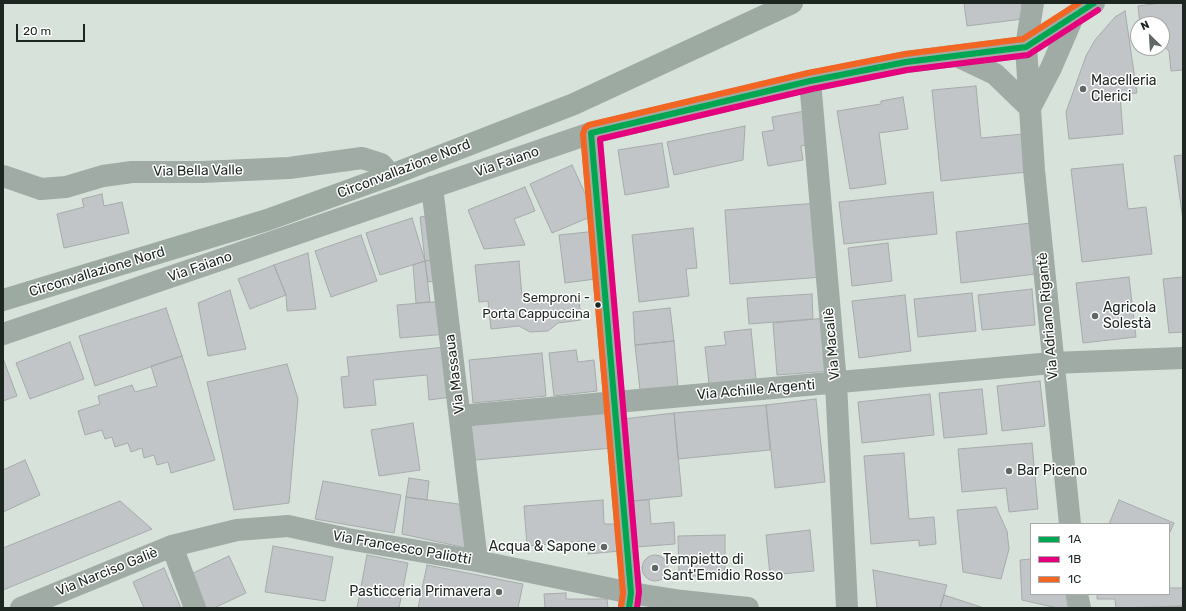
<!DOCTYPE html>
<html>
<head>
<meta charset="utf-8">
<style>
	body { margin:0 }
	#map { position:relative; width:1186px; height:611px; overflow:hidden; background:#d7e2db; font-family:Rubik,sans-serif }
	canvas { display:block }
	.frame { position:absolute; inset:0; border:4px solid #1e2621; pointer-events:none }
	.legend { position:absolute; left:1030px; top:523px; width:140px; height:72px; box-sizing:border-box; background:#fff; border:1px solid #a5a8a6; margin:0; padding:5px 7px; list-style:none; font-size:12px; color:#1e2621 }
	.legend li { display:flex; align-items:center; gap:8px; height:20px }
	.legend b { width:20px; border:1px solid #a5a8a6 }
	.north { position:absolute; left:1130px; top:16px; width:40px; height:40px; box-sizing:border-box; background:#fff; border:1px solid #a5a8a6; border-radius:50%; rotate:335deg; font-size:11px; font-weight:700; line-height:16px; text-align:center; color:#1e2621 }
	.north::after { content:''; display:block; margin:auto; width:14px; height:18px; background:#5f6862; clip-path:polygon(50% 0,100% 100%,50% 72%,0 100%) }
	.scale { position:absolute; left:16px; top:24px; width:69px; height:18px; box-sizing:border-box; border:2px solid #1e2621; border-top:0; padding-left:5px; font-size:12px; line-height:14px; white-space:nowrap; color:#1e2621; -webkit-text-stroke:3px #fff; paint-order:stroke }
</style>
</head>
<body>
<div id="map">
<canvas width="1186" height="611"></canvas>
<div class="frame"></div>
<ul class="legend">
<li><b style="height:5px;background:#00a651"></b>1A</li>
<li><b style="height:5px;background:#e5007d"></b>1B</li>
<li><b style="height:5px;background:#f26522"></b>1C</li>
</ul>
<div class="north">N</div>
<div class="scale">20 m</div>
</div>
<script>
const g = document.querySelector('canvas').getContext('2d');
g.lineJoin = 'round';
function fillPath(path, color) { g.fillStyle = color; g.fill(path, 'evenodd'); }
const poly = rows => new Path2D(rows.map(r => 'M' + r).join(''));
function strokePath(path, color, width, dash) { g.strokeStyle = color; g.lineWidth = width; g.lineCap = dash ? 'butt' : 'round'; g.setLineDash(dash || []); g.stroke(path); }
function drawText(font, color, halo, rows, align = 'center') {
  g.font = font + ' Rubik,sans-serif'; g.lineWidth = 3; g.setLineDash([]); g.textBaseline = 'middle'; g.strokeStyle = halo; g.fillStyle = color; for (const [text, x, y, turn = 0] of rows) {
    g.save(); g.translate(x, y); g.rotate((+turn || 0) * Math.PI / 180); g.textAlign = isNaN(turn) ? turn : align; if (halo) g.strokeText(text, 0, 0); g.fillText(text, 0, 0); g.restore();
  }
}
const building = poly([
	[964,3,1021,3,1023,19,967,26,964,3],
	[1161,3,1183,3,1183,70,1171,71,1169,51,1162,45,1162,24,1140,24,1138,6,1161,3],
	[1125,11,1137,93,1120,94,1123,134,1069,139,1066,112,1086,56,1095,40,1115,17,1125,11],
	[976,86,981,138,1023,134,1027,172,941,181,932,90,976,86],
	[903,97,908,129,879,133,886,184,850,189,837,111,881,104,881,101,903,97],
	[805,111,810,144,801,146,803,160,768,166,762,132,774,130,772,117,805,111],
	[745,126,743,160,674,175,667,142,745,126],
	[662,143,669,187,625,195,618,150,662,143],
	[1183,155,1183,220,1174,156,1183,155],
	[1123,164,1128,209,1146,207,1152,254,1082,262,1071,169,1123,164],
	[572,165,595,215,552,233,530,184,572,165],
	[525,187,535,211,514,219,525,245,484,249,468,210,525,187],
	[933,192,937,234,844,244,839,202,933,192],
	[102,194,104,206,122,202,129,233,64,248,57,214,84,207,82,199,102,194],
	[818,203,823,277,730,284,725,210,818,203],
	[435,215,440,259,425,261,420,217,435,215],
	[412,218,425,261,380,275,366,233,412,218],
	[1031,223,1036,274,961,283,956,232,1031,223],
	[693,228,697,268,686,269,689,296,639,302,632,235,693,228],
	[597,231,603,278,565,283,559,235,597,231],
	[361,235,377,281,331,297,315,251,361,235],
	[888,243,892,281,852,286,848,248,888,243],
	[308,253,316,309,287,311,286,295,274,265,308,253],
	[440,259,443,280,428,282,425,261,440,259],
	[425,261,430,302,416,303,413,265,425,261],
	[519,261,522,297,534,304,579,300,581,320,558,323,548,331,530,332,519,326,491,329,488,301,479,302,475,265,519,261],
	[274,265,286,295,250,309,238,279,274,265],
	[1129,277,1136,337,1083,343,1076,283,1129,277],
	[1183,277,1183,332,1169,333,1163,279,1183,277],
	[1032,289,1035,325,982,330,978,295,1032,289],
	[230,290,246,349,208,356,198,303,230,290],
	[972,293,976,331,918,337,914,299,972,293],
	[812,294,813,319,749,324,747,298,812,294],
	[905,295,911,351,859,358,852,301,905,295],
	[444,301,447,334,400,338,397,305,444,301],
	[166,308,182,356,95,386,79,336,166,308],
	[670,308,674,341,635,345,633,312,670,308],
	[827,318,831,371,777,375,773,323,827,318],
	[751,329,756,379,709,384,705,347,726,345,724,332,751,329],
	[674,341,678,387,640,390,635,345,674,341],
	[70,342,84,379,30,399,16,363,70,342],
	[446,347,451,397,429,400,427,375,373,380,376,405,344,408,341,377,349,376,347,357,446,347],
	[576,350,578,362,594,360,597,391,554,396,549,353,576,350],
	[542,353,546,396,473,403,469,360,542,353],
	[182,356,215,460,171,473,168,462,157,465,154,455,144,458,142,448,131,452,128,443,115,447,112,437,105,439,102,430,85,435,78,411,100,404,98,396,132,385,135,392,157,386,151,366,182,356],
	[4,361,17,396,3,401,3,362,4,361],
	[287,364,298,399,289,503,234,510,207,382,287,364],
	[1040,381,1045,426,1002,431,997,386,1040,381],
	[982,389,987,434,944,438,939,393,982,389],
	[930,394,934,435,862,443,858,402,930,394],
	[816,399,825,482,775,488,766,405,816,399],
	[766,405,770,450,678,459,674,413,766,405],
	[609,411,613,448,475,460,471,424,609,411],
	[674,413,682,496,632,501,623,419,674,413],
	[413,423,420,470,379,476,371,430,413,423],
	[1032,443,1038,509,1009,512,1006,488,962,492,958,449,1032,443],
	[904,453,909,519,934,517,936,544,919,546,919,540,871,544,864,456,904,453],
	[25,460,40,495,3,512,3,470,25,460],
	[409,478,429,481,427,500,406,497,409,478],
	[323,481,401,495,394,533,315,519,323,481],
	[406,497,466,505,471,549,402,534,406,497],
	[603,500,604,524,618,524,620,551,588,554,586,541,527,546,524,506,603,500],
	[649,500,651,524,674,522,675,544,636,547,632,501,649,500],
	[1119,500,1174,523,1169,534,1169,524,1109,524,1119,500],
	[120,501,152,529,3,590,3,548,120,501],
	[996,507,1007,531,1009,549,1001,579,963,572,957,510,996,507],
	[810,530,814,571,770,575,766,535,810,530],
	[725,535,725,576,679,576,678,536,725,535],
	[273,546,333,557,325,601,265,592,273,546],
	'642 568a13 13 0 1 1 26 0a13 13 0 1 1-26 0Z',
	[367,555,408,563,399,608,357,608,367,555],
	[229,556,246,593,214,608,206,608,191,574,229,556],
	[1031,559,1031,594,1066,594,1068,608,1057,608,1022,600,1020,560,1031,559],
	[427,565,523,584,518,608,418,608,427,565],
	[164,568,181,608,144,608,133,582,164,568],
	[873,570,947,585,940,608,877,608,873,570],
	[1169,588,1183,588,1183,606,1116,608,1115,599,1097,599,1097,594,1169,594,1169,588],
	[566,593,566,599,607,599,608,608,545,608,544,594,566,593],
	[944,595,984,608,940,608,944,595],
	[1183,606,1183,608,1147,608,1183,606]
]);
fillPath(building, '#c2c5c7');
strokePath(building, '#a7aaab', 1);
strokePath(poly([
	[810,81,836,383,847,608],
	[591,133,631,593,629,606],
	[3,176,41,189,66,187,103,176,132,172,202,172,289,168,362,158,381,164,391,175],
	[432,187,477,561],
	[460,416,1052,363,1183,358],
	[172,546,195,608],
	[21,608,172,546,237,530,288,526,348,539,477,561,631,593,682,601]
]), '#9faba4', 22);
strokePath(poly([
	[1033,3,1026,47,1034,170,1070,524],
	[957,56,995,74,1030,108],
	[1030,108,1051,68,1073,17],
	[3,334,591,133,810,81,906,62,1026,47,1094,3],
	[1077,594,1080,608],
	[675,608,682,601,748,608]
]), '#9faba4', 22);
strokePath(poly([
	[3,300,267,220,391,175,574,104,792,3]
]), '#9caaa2', 22);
strokePath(poly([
	[629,608,631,593,591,133,810,81,906,62,1026,47,1094,3]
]), '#00a651', 6);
strokePath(poly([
	[637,608,639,592,600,139,812,89,907,70,1028,55,1098,10]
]), '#e5007d', 6);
strokePath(poly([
	[621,607,623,593,583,134,585,128,589,125,808,73,905,54,1023,39,1079,3]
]), '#f26522', 6);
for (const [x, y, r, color] of [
	[1083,89,4,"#5f6862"],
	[598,305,3.5,"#1e2621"],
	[1095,316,4,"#5f6862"],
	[1009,471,4,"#5f6862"],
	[604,547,4,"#5f6862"],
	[655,568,4,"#5f6862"],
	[499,592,4,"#5f6862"]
]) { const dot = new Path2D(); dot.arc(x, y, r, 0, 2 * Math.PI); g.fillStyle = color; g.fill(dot); strokePath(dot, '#fff', 1.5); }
drawText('13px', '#1e2621', '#fff', [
	["Semproni -",590,298],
	["Porta Cappuccina",590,314]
], 'right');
drawText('14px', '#1e2621', '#fff', [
	["Macelleria",1091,81],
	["Clerici",1091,97],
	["Agricola",1103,308],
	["Solestà",1103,324],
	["Bar Piceno",1017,471],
	["Acqua & Sapone",596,547,"right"],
	["Tempietto di",663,560],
	["Sant'Emidio Rosso",663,576],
	["Pasticceria Primavera",491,592,"right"]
], 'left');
drawText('14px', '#1e2621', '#fff', [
	["Via Faiano",507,162,-19],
	["Circonvallazione Nord",404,169,-21],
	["Via Bella Valle",198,171,-1],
	["Via Faiano",200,267,-19],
	["Circonvallazione Nord",97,272,-17],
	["Via Adriano Rigantè",1048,316,-95],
	["Via Macallè",832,344,-95],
	["Via Massaua",455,374,-97],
	["Via Achille Argenti",756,390,-5],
	["Via Francesco Paliotti",402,548,10],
	["Via Narciso Galiè",107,572,-22]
]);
</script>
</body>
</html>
